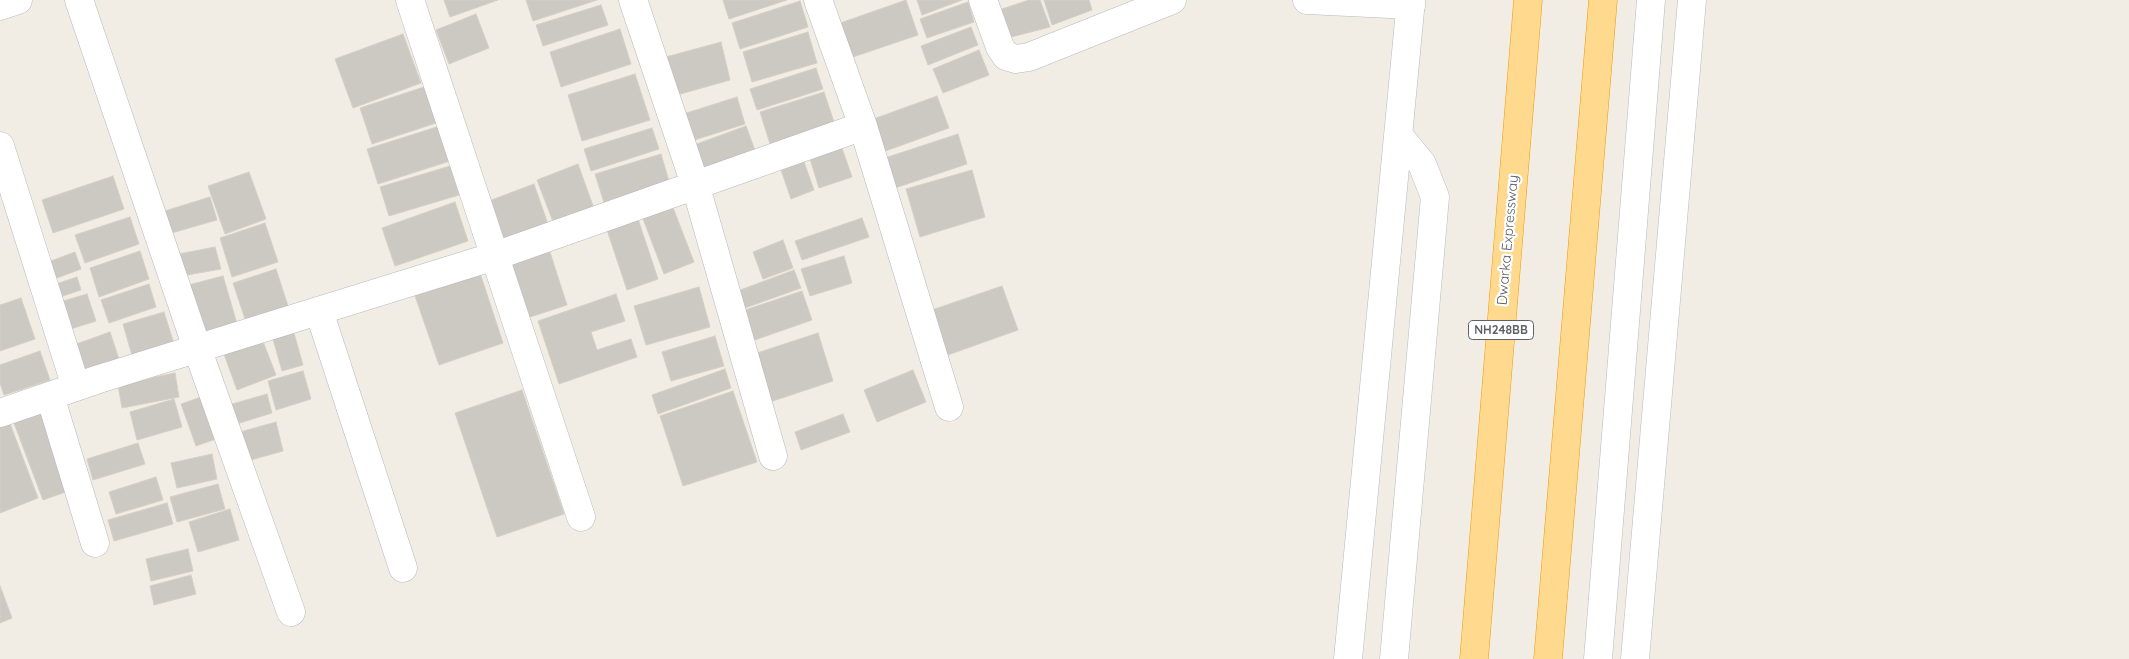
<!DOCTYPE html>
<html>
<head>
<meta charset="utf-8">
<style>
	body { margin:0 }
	canvas { display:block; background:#f1ede5 }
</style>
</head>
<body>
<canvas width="2129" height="659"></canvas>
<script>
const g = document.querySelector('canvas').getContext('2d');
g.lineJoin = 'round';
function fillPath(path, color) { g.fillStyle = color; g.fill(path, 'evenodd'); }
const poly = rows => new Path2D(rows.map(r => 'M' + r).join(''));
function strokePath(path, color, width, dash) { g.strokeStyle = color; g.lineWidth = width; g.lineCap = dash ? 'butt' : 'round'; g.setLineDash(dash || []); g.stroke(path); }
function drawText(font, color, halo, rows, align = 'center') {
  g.font = font + ' Quicksand,sans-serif'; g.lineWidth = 4.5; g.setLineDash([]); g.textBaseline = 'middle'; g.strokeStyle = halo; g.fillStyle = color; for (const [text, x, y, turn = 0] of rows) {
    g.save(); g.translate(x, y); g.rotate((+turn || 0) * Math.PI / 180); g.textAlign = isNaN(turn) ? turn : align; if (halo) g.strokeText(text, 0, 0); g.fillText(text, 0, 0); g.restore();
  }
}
const building = poly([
	[444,0,498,0,450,17,444,0],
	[526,0,597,0,533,21,526,0],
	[723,0,787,0,729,19,723,0],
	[906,0,918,35,844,60,832,26,906,0],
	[917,0,962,0,922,15,917,0],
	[1029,0,1040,0,1050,27,1011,37,996,11,1029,0],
	[1044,0,1089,0,1092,10,1052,25,1044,0],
	[800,1,808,27,740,49,732,23,800,1],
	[968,2,974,22,927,38,920,19,968,2],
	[601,5,608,25,543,46,536,25,601,5],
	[476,14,489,48,449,64,436,30,476,14],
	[971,27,978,45,928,65,921,46,971,27],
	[620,29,631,64,561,87,550,52,620,29],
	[808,32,817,63,752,82,743,52,808,32],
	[403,34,421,83,353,108,335,59,403,34],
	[721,42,730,80,677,95,666,57,721,42],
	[979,50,989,75,943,93,933,69,979,50],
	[816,68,823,89,757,110,750,89,816,68],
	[635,74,650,120,582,141,568,95,635,74],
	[427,86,439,122,372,144,360,108,427,86],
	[824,92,835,125,770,144,760,112,824,92],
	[937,96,949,128,880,153,868,121,937,96],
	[737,97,745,124,685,143,677,116,737,97],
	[440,126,450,161,378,184,367,149,440,126],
	[746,126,756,153,697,176,686,148,746,126],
	[652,128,659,149,591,171,584,149,652,128],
	[958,134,967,164,892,189,882,159,958,134],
	[842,148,852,177,819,188,810,159,842,148],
	[661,154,671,188,606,209,595,174,661,154],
	[804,162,814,190,791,199,781,170,804,162],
	[578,164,597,217,557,232,537,180,578,164],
	[450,166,459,195,389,216,380,187,450,166],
	[972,170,985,217,920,237,906,189,972,170],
	[249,172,266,219,225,234,208,186,249,172],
	[113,176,124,209,53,233,42,200,113,176],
	[534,184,550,230,502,247,486,202,534,184],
	[210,197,217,220,161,236,155,214,210,197],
	[455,202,468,241,395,266,382,228,455,202],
	[672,205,694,262,664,274,642,216,672,205],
	[637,216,658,279,627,290,606,227,637,216],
	[130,217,139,244,85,263,75,235,130,217],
	[862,218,869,237,802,260,795,241,862,218],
	[265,223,278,262,232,277,220,238,265,223],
	[783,240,793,268,763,279,753,252,783,240],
	[548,246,567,305,518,321,499,262,548,246],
	[215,247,221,269,176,277,174,255,215,247],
	[140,251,149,279,99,297,90,268,140,251],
	[75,252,81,269,49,281,43,264,75,252],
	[844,256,852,283,810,296,801,269,844,256],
	[276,269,290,312,247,325,233,283,276,269],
	[479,270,503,343,439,365,414,293,479,270],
	[794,270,801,288,742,309,735,292,794,270],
	[223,276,238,327,200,336,181,287,223,276],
	[77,277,81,290,51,300,47,287,77,277],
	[149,284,156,307,109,323,101,300,149,284],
	[1002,286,1018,330,945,356,929,311,1002,286],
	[699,287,710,327,646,345,634,306,699,287],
	[802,291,812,320,752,341,742,311,802,291],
	[87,294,96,321,61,332,53,304,87,294],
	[616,294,625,321,591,332,597,350,631,339,637,357,559,384,538,321,616,294],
	[21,298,35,339,0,351,0,305,21,298],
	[164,312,175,347,133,359,123,324,164,312],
	[292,326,303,365,282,371,271,332,292,326],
	[110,332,122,368,81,382,68,347,110,332],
	[818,333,833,381,770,402,754,354,818,333],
	[715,336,724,366,671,381,662,352,715,336],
	[262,339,276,375,237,390,224,354,262,339],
	[40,351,50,380,4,395,0,383,0,365,40,351],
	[725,369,731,388,658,414,652,395,725,369],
	[913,370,926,402,877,422,864,390,913,370],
	[303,371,311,399,276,410,268,381,303,371],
	[175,373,179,397,122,408,118,385,175,373],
	[522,390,564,514,497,537,455,413,522,390],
	[733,391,757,462,683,486,660,416,733,391],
	[267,394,272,413,227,427,222,407,267,394],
	[207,395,222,437,196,446,181,404,207,395],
	[174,399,182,427,137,440,130,412,174,399],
	[50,410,74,489,43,500,14,423,50,410],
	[843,414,850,432,801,450,795,432,843,414],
	[9,421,38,498,0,513,0,425,9,421],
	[276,422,283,451,240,463,233,434,276,422],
	[138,443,145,464,93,480,87,459,138,443],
	[212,454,217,479,177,488,171,463,212,454],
	[156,477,163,500,116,514,109,492,156,477],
	[218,484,225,509,177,522,170,497,218,484],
	[167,503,173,524,114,541,108,520,167,503],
	[230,509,239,540,198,552,189,522,230,509],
	[188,549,193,571,151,581,146,559,188,549],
	[191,575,196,594,154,605,150,586,191,575],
	[0,586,12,618,0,623,0,586]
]);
fillPath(building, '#ccc8c2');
strokePath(building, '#d6cfc3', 1);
const street = poly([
	[79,0,197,348,291,612],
	[410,0,581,517],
	[633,0,696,187,773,456],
	[818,0,863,126,949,407],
	[983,0,1000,47,1006,56,1016,59,1029,57,1172,0],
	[1307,0,1411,5],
	[0,6,18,0],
	[0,146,76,387],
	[319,311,403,568],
	[50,396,95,543],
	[0,413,99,379,495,256,863,126]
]);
const secondary = poly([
	[1348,659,1411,0],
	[1394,659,1435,197,1422,164,1399,136],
	[1598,659,1651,0],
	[1635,659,1692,0]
]);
const highway = poly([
	[1474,659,1528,0],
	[1548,659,1603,0]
]);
strokePath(street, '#b6b9bd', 29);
strokePath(secondary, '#b6bbc0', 29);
strokePath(highway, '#f69700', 29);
strokePath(street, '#fff', 28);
strokePath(secondary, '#fff', 28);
strokePath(highway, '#ffda8e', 28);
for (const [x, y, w] of [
	[1501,330,65]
]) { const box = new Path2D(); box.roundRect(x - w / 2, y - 9.5, w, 19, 4); g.fillStyle = '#fff'; g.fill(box); strokePath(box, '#5d6267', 1); }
drawText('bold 12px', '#5d6267', null, [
	["NH248BB",1501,330]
]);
drawText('14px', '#5d6267', '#fff', [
	["Dwarka Expressway",1508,240,-85]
]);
</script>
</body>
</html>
